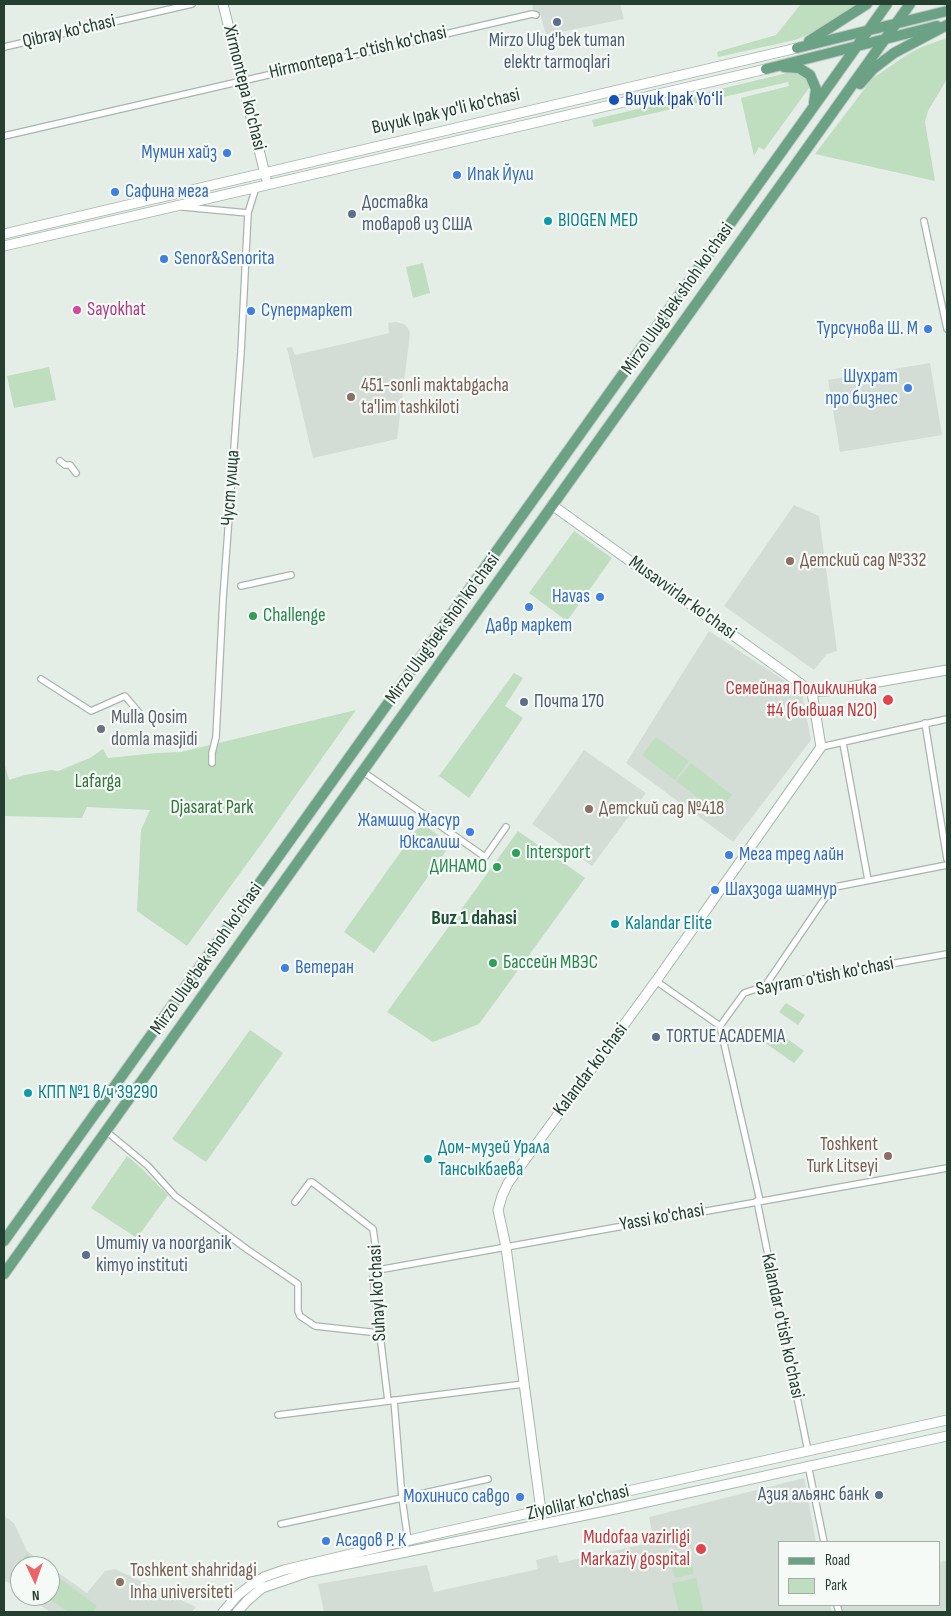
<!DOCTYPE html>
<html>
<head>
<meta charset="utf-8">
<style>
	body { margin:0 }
	#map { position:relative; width:951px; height:1616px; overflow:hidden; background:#e5ede7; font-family:"Sofia Sans Condensed",sans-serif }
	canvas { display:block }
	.frame { position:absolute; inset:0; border:5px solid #253f31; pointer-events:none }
	.legend { position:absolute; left:778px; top:1541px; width:162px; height:65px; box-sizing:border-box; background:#f5faf6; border:1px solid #a2afa7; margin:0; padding:6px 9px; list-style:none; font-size:15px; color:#253f31 }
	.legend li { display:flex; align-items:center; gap:10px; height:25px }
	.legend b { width:25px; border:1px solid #a2afa7 }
	.north { position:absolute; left:10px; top:1556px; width:50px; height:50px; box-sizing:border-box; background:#f5faf6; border:1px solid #a2afa7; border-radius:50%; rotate:177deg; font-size:14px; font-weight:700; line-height:20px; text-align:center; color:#253f31 }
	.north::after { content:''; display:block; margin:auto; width:18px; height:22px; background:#ec6467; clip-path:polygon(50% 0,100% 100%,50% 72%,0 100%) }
</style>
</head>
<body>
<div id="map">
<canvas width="951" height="1616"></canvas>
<div class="frame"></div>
<ul class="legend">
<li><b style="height:6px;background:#6ba185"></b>Road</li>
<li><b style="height:14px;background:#bfddbf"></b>Park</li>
</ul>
<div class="north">N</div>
</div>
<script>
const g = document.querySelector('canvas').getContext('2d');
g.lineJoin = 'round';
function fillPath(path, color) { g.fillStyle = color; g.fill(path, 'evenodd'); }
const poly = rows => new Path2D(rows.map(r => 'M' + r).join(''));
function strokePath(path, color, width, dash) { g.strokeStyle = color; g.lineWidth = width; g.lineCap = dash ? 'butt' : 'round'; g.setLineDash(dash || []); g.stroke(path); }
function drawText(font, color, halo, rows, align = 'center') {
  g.font = font + ' "Sofia Sans Condensed",sans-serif'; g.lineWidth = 4.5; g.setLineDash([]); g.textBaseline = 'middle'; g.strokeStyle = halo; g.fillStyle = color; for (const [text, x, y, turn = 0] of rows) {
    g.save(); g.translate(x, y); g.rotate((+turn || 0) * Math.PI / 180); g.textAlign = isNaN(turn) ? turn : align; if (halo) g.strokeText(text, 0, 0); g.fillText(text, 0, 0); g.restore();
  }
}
fillPath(poly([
	[532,4,620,4,624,19,546,35,540,13,533,10],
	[396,322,404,324,408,328,410,333,397,439,313,458,287,348,292,347,295,355,339,345,389,333,388,323],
	[930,363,942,435,840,452,828,380],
	[794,505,819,516,837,651,827,654,814,670,724,606],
	[709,631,802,692,811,740,733,842,626,763],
	[584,750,646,793,592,866,532,824],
	[804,1478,816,1542,780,1542,780,1605,830,1605,832,1612,324,1612,318,1584,427,1565,434,1592,538,1569,536,1560,557,1555,559,1563,654,1542,649,1517],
	[4,1516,14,1523,27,1551,48,1566,20,1566,20,1591,6,1581,4,1583],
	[947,1560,947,1612,840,1612,838,1605,940,1605,940,1562],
	[50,1567,87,1593,105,1571,115,1569,196,1607,192,1612,50,1612,27,1596,50,1596]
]), '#d3ddd6');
fillPath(poly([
	[801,4,859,4,814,32,795,40,718,57,717,52,776,35],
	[947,38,947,79,928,111,925,122,935,181,815,154,872,79,879,74,908,54,924,46],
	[791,72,796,72,807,79,809,88,764,150,759,147,754,156,741,98,789,86,788,82,594,127,592,120],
	[423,263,430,293,413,298,406,267],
	[49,367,56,400,14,408,7,376],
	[574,531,612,558,567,621,529,593],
	[514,673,523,678,505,706,523,718,469,798,439,776],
	[356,710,265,839,187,946,137,911,141,830,150,810,87,807,82,818,4,816,4,762,9,780,25,775,51,770,58,771,90,758,103,749,108,758,157,753,181,752],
	[656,737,689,761,675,780,642,755],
	[691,763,732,795,717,813,676,781],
	[421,823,451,844,374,953,344,932],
	[518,831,585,878,479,1024,433,1042,387,1012],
	[786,1003,805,1015,798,1025,779,1012],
	[771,1027,804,1051,794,1063,761,1040],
	[250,1030,283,1053,206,1162,172,1139],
	[127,1156,140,1167,168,1195,137,1238,91,1208],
	[27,1554,43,1566,20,1566,20,1577,13,1572],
	[692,1564,694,1574,675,1578,672,1568],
	[50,1571,97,1606,93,1612,68,1612,46,1596,50,1596],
	[696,1578,704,1612,679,1612,672,1583]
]), '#bfddbf');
const street = poly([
	[4,47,192,4],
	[4,136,532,14,536,15],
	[183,207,248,213],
	[924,221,947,329],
	[60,461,65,465,70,465,76,473],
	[241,586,291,575],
	[41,679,91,711,125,696,141,715],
	[925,723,947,859],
	[843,743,868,880],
	[821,747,947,719],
	[212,763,212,753,216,737,223,599,241,352,248,213,256,187],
	[362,771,485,857,506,827],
	[656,981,720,1026],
	[765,986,827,895,835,887,947,865],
	[720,1026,744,993,765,986,947,954],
	[720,1026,760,1201],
	[106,1131,148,1166,175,1196,248,1250,298,1284,298,1311,300,1316,315,1326,379,1333],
	[757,1201,808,1451],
	[295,1202,310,1182,312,1182,373,1229,378,1264,378,1270,373,1277,388,1401],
	[378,1270,947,1168],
	[278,1415,524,1384],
	[808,1465,824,1542],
	[281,1524,402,1498,394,1400],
	[408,1541,402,1498,488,1479],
	[837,1605,839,1612]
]);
const secondary = poly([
	[223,4,266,178],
	[4,234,797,48],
	[4,246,766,69],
	[552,505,812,692],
	[812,692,826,691,947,670],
	[541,1511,506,1247,498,1210,502,1196,508,1183,656,981,821,747,812,692],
	[223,1612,238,1595,251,1585,264,1577,284,1570,435,1534,947,1420],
	[237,1612,248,1600,262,1588,309,1572,615,1509,947,1436]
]);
const primary = poly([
	[809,41,867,4],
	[797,48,947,11],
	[784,67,799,68,810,75,816,89,814,103],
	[766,69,937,26],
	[860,84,873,69,894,53,947,25],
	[4,1241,887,4],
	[4,1274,910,4]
]);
strokePath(street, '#a8b5ad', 8);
strokePath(secondary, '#a4b9ac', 11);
strokePath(primary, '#c2c9c5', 12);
strokePath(street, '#fff', 5.5);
strokePath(secondary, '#fff', 9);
strokePath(primary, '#6ba185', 10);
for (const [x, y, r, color] of [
	[557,22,5,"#5c6f8a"],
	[614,100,6,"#1a4fb4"],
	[227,153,5,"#3f7fe0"],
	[457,175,5,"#3f7fe0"],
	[115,192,5,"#3f7fe0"],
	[352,214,5,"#5c6f8a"],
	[548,221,5,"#0f9aa8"],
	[164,259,5,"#3f7fe0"],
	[77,310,5,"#d1479c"],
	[251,311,5,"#3f7fe0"],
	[928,329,5,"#3f7fe0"],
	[908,388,5,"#3f7fe0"],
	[351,397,5,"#8d6e63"],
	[790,561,5,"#8d6e63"],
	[600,597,5,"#3f7fe0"],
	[529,607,5,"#3f7fe0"],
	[253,616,5,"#2e9e5b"],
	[888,700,6,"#e0444e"],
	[524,702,5,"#5c6f8a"],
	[101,729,5,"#6b7280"],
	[589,809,5,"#8d6e63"],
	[470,832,5,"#3f7fe0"],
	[516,853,5,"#2e9e5b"],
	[729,855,5,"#3f7fe0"],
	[497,867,5,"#2e9e5b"],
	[715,890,5,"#3f7fe0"],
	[615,924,5,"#0f9aa8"],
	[493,963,5,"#2e9e5b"],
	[285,968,5,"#3f7fe0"],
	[656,1037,5,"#5c6f8a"],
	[28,1093,5,"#0f9aa8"],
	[888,1156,5,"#8d6e63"],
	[428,1159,5,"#0f9aa8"],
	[86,1255,5,"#5c6f8a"],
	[879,1495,5,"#5c6f8a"],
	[520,1497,5,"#3f7fe0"],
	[326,1541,5,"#3f7fe0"],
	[701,1549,6,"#e0444e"],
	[120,1582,5,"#8d6e63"]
]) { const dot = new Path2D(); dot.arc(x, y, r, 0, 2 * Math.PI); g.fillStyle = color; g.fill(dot); strokePath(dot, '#f5faf6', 2); }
drawText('19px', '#253f31', '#f5faf6', [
	["Qibray ko'chasi",69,32,-13],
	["Hirmontepa 1-o'tish ko'chasi",358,53,-13],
	["Xirmontepa ko'chasi",244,88,76],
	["Buyuk Ipak yo'li ko'chasi",446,112,-13],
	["Mirzo Ulug'bek shoh ko'chasi",678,299,-55],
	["Чуст улица",231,488,-86],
	["Musavvirlar ko'chasi",682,598,36],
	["Mirzo Ulug'bek shoh ko'chasi",443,629,-54],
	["Mirzo Ulug'bek shoh ko'chasi",207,959,-55],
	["Sayram o'tish ko'chasi",825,977,-11],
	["Kalandar ko'chasi",591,1070,-53],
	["Yassi ko'chasi",662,1218,-10],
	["Suhayl ko'chasi",378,1293,-93],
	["Kalandar o'tish ko'chasi",782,1326,78],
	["Ziyolilar ko'chasi",578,1503,-13]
]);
drawText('19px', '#4e5e75', '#f5faf6', [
	["Mirzo Ulug'bek tuman",557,41,"center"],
	["elektr tarmoqlari",557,63,"center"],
	["Доставка",362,203],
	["товаров из США",362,225],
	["Почта 170",534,702],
	["TORTUE ACADEMIA",666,1037],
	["Umumiy va noorganik",96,1244],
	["kimyo instituti",96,1266],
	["Азия альянс банк",869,1495,"right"]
], 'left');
drawText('19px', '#164399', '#f5faf6', [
	["Buyuk Ipak Yoʻli",625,100]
], 'left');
drawText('19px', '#366cbe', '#f5faf6', [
	["Мумин хайз",217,153,"right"],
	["Ипак Йули",467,175],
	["Сафина мега",125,192],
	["Senor&Senorita",174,259],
	["Супермаркет",261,311],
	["Турсунова Ш. М",918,329,"right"],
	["Шухрат",898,377,"right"],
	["про бизнес",898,399,"right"],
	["Havas",590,597,"right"],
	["Давр маркет",529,626,"center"],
	["Жамшид Жасур",460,821,"right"],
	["Юксалиш",460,843,"right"],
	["Мега тред лайн",739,855],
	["Шахзода шамнур",725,890],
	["Ветеран",295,968],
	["Мохинисо савдо",510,1497,"right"],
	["Асадов Р. К",336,1541]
], 'left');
drawText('19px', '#0d838f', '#f5faf6', [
	["BIOGEN MED",558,221],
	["Kalandar Elite",625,924],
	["КПП №1 в/ч 39290",38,1093],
	["Дом-музей Урала",438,1148],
	["Тансыкбаева",438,1170]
], 'left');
drawText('19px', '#b23c85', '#f5faf6', [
	["Sayokhat",87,310]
], 'left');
drawText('19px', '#785e54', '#f5faf6', [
	["451-sonli maktabgacha",361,386],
	["ta'lim tashkiloti",361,408],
	["Детский сад №332",800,561],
	["Детский сад №418",599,809],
	["Toshkent",878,1145,"right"],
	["Turk Litseyi",878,1167,"right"],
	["Toshkent shahridagi",130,1571],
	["Inha universiteti",130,1593]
], 'left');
drawText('19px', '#27864d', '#f5faf6', [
	["Challenge",263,616],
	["Intersport",526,853],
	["ДИНАМО",487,867,"right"],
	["Бассейн МВЭС",503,963]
], 'left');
drawText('19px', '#be3a42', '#f5faf6', [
	["Семейная Поликлиника",877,689],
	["#4 (бывшая N20)",877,711],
	["Mudofaa vazirligi",690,1538],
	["Markaziy gospital",690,1560]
], 'right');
drawText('19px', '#5b616d', '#f5faf6', [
	["Mulla Qosim",111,718],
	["domla masjidi",111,740]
], 'left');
drawText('19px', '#307438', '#f5faf6', [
	["Lafarga",98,782],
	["Djasarat Park",212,808]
]);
drawText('bold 20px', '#215038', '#f5faf6', [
	["Buz 1 dahasi",474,919]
]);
</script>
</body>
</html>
